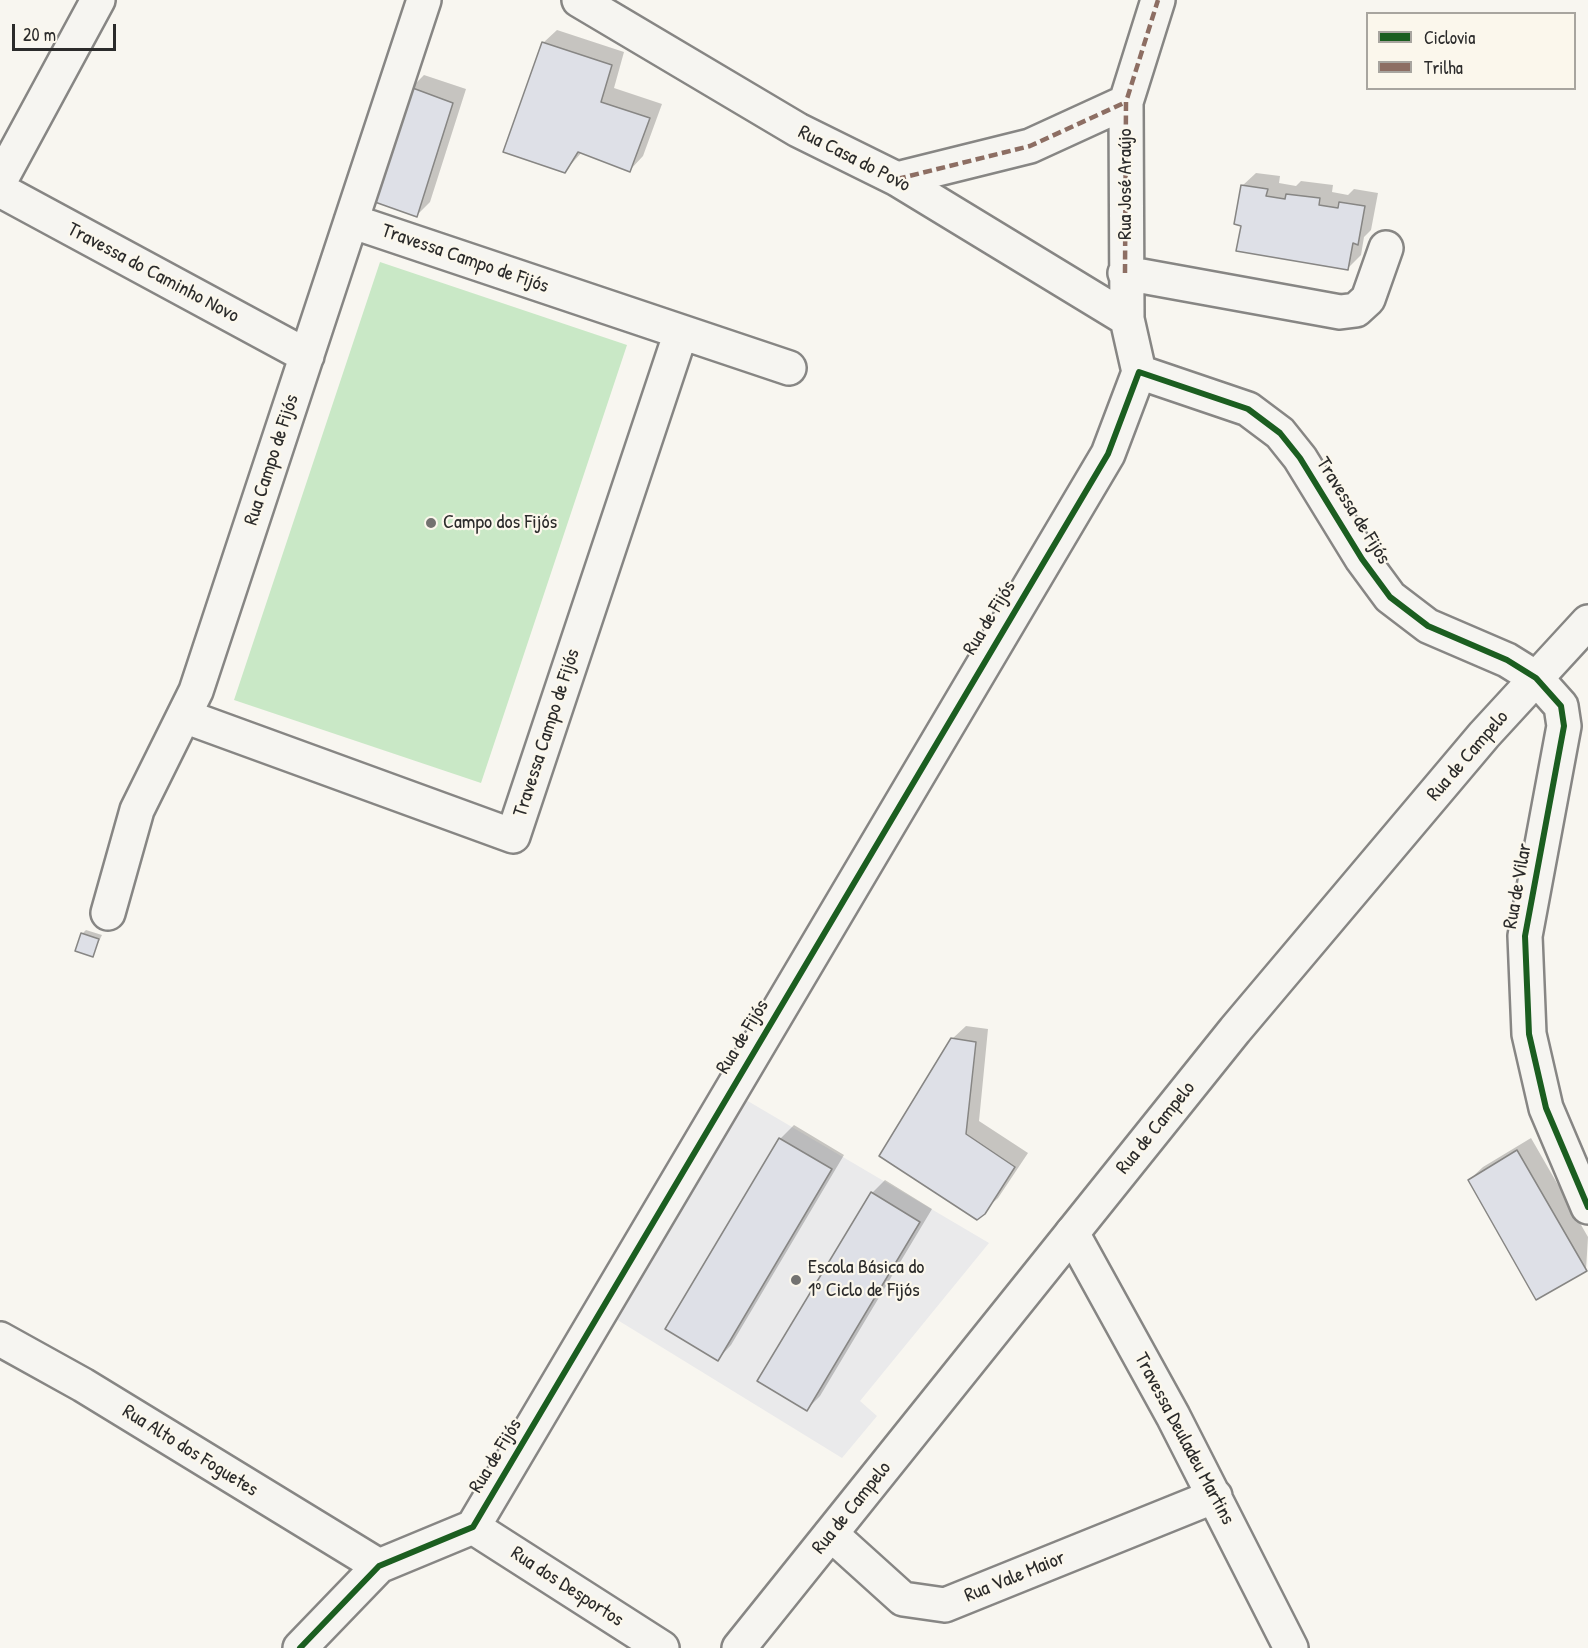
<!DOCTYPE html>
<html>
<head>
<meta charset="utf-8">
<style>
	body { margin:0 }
	#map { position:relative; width:1588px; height:1648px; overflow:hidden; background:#f8f6f0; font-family:"Patrick Hand",sans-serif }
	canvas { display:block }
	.legend { position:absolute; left:1366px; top:12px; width:210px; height:78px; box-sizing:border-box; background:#fbf7ec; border:2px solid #a8a59f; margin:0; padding:8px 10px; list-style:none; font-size:18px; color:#2b2b2b }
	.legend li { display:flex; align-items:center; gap:12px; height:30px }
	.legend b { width:30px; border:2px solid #a8a59f }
	.scale { position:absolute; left:12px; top:24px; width:104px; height:27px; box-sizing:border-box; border:3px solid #2b2b2b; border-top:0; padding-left:8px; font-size:18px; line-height:21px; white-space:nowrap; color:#2b2b2b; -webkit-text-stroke:4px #fbf7ec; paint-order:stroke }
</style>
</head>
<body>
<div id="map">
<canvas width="1588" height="1648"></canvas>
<ul class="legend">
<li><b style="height:8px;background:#1b5e20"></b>Ciclovia</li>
<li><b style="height:8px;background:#8d6e63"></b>Trilha</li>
</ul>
<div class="scale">20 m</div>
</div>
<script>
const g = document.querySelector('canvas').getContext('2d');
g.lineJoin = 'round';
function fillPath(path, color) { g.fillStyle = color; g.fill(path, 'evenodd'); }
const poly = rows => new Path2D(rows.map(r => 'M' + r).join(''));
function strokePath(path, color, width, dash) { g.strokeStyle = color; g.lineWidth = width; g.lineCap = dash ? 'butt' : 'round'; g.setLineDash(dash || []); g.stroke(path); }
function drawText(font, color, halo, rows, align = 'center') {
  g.font = font + ' "Patrick Hand",sans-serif'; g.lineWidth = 4.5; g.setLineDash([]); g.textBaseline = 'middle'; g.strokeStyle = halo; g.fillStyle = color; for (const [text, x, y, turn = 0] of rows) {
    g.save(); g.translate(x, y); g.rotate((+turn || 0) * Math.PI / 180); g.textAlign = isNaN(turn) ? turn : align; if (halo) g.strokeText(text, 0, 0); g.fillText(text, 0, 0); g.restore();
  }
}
fillPath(poly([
	[741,1097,989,1243,860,1401,877,1416,842,1458,611,1316]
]), '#eaeaeb');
fillPath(poly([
	[380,262,627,345,481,783,234,700]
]), '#c9e8c6');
fillPath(poly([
	[557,30,624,52,614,88,662,104,643,156,630,170,582,152,565,171,543,43],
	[424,75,466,89,430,202,417,215,411,88],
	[1256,173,1280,176,1279,183,1296,186,1301,181,1333,185,1332,192,1348,195,1354,189,1378,193,1371,230,1364,237,1361,255,1348,268,1242,225,1242,186],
	[86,930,102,935,92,955,82,934],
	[966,1026,988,1029,979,1121,1028,1153,998,1198,976,1218,952,1039],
	[794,1125,844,1155,731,1345,718,1359,667,1329,780,1139],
	[1531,1138,1588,1237,1586,1270,1469,1180,1483,1167],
	[885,1180,932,1209,820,1396,806,1410,872,1193]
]), '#0003');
const building = poly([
	[542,42,612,65,601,102,650,118,630,172,578,152,565,173,503,152,542,42],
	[410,87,453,103,417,217,372,201,410,87],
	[1241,185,1268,189,1266,196,1285,199,1286,194,1320,198,1319,205,1338,208,1339,202,1365,206,1358,245,1353,243,1348,270,1236,251,1241,226,1234,224,1241,185],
	[81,933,99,939,93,957,75,951,81,933],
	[951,1038,976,1042,966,1134,1015,1167,985,1214,977,1220,879,1156,951,1038],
	[779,1138,832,1169,718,1361,665,1329,779,1138],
	[1517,1150,1587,1271,1536,1300,1468,1180,1517,1150],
	[871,1192,920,1222,807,1411,757,1381,871,1192]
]);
fillPath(building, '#dee0e7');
strokePath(building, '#878684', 1.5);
const minor = poly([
	[579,0,798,130,897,179,1127,319],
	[897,179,1030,146,1126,102],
	[0,181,98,0],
	[0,190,307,356],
	[351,221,789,368],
	[1125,273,1340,312,1356,310,1368,299,1386,248],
	[1139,372,1248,409,1280,433,1300,458,1362,559,1390,597,1428,626,1507,660,1536,678,1561,706,1564,726,1525,936,1529,1034,1546,1108,1588,1207],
	[1139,372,1127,319,1126,102,1158,0],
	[184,716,513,836,681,332],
	[108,913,137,810,196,691,424,0],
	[1072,1233,1173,1416,1291,1648],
	[0,1339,83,1385,379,1566],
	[473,1527,662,1648],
	[831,1534,903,1599,945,1605,1215,1496],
	[300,1648,379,1566,473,1527,1108,454,1139,372]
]);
const major = poly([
	[739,1648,1235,1030,1484,735,1588,622]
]);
strokePath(minor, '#878684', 38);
strokePath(major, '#878684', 38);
strokePath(minor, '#f6f5f1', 33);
strokePath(major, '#f6f5f1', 33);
strokePath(poly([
	[897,179,1030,146,1126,102],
	[1125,273,1126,102,1158,0]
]), '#8d6e63', 4.5, [9, 4.5]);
strokePath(poly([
	[300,1648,379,1566,473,1527,1108,454,1139,372,1248,409,1280,433,1300,458,1362,559,1390,597,1428,626,1507,660,1536,678,1561,706,1564,726,1525,936,1529,1034,1546,1108,1588,1207]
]), '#1b5e20', 6);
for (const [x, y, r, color] of [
	[431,523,6,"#737270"],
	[796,1280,6,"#737270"]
]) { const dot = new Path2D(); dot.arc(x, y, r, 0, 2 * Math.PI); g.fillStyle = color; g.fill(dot); strokePath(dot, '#fbf7ec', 2); }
drawText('20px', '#2b2b2b', '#fbf7ec', [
	["Rua Casa do Povo",854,159,27],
	["Rua José Araújo",1126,184,-90],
	["Travessa Campo de Fijós",465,259,19],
	["Travessa do Caminho Novo",153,273,28],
	["Rua Campo de Fijós",272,460,-72],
	["Travessa de Fijós",1353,511,58],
	["Rua de Fijós",990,618,-59],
	["Travessa Campo de Fijós",547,733,-72],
	["Rua de Campelo",1468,756,-49],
	["Rua de Vilar",1518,886,-80],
	["Rua de Fijós",743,1037,-59],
	["Rua de Campelo",1156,1128,-51],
	["Travessa Deuladeu Martins",1184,1439,62],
	["Rua Alto dos Foguetes",190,1451,32],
	["Rua de Fijós",496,1456,-59],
	["Rua de Campelo",852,1508,-51],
	["Rua Vale Maior",1015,1577,-22],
	["Rua dos Desportos",567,1587,33]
]);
drawText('20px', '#2b2b2b', '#fbf7ec', [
	["Campo dos Fijós",443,523],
	["Escola Básica do",808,1268],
	["1º Ciclo de Fijós",808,1291]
], 'left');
</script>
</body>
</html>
